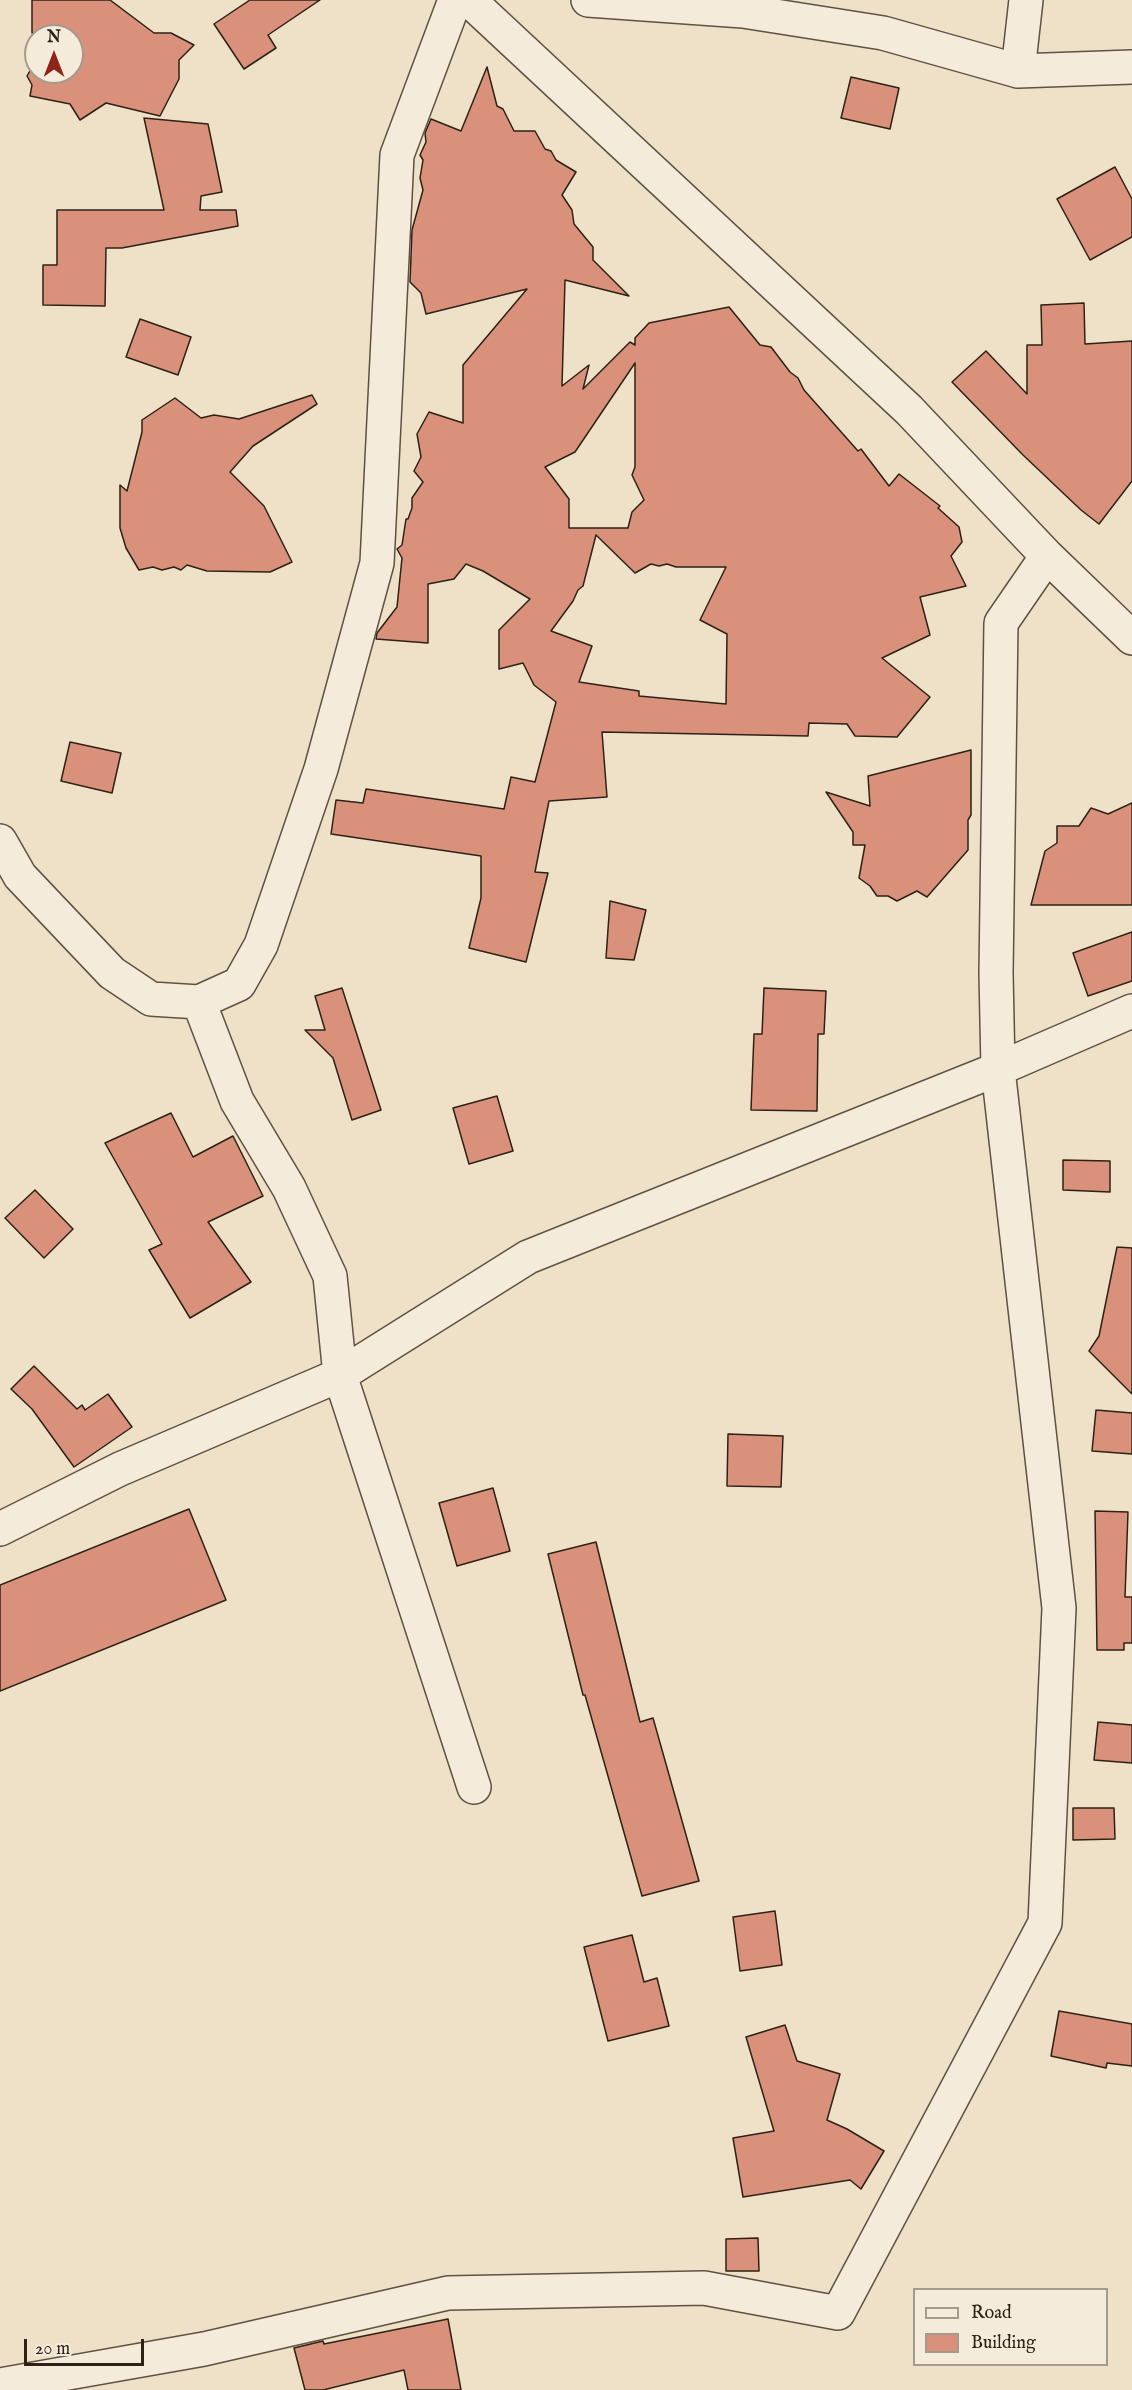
<!DOCTYPE html>
<html>
<head>
<meta charset="utf-8">
<style>
	body { margin:0 }
	#map { position:relative; width:1132px; height:2390px; overflow:hidden; background:#efe0c8; font-family:"IM FELL English",serif }
	canvas { display:block }
	.legend { position:absolute; left:913px; top:2288px; width:195px; height:78px; box-sizing:border-box; background:#f5ebdb; border:2px solid #a59b8c; margin:0; padding:8px 10px; list-style:none; font-size:18px; color:#2d2215 }
	.legend li { display:flex; align-items:center; gap:12px; height:30px }
	.legend b { width:30px; border:2px solid #a59b8c }
	.north { position:absolute; left:24px; top:24px; width:60px; height:60px; box-sizing:border-box; background:#f5ebdb; border:2px solid #a59b8c; border-radius:50%; rotate:0deg; font-size:16px; font-weight:700; line-height:24px; text-align:center; color:#2d2215 }
	.north::after { content:''; display:block; margin:auto; width:21px; height:27px; background:#8f2418; clip-path:polygon(50% 0,100% 100%,50% 72%,0 100%) }
	.scale { position:absolute; left:24px; top:2339px; width:120px; height:27px; box-sizing:border-box; border:3px solid #2d2215; border-top:0; padding-left:8px; font-size:18px; line-height:21px; white-space:nowrap; color:#2d2215; -webkit-text-stroke:4px #f5ebdb; paint-order:stroke }
</style>
</head>
<body>
<div id="map">
<canvas width="1132" height="2390"></canvas>
<ul class="legend">
<li><b style="height:8px;background:#f5ebdb"></b>Road</li>
<li><b style="height:16px;background:#d9917b"></b>Building</li>
</ul>
<div class="north">N</div>
<div class="scale">20 m</div>
</div>
<script>
const g = document.querySelector('canvas').getContext('2d');
g.lineJoin = 'round';
function fillPath(path, color) { g.fillStyle = color; g.fill(path, 'evenodd'); }
const poly = rows => new Path2D(rows.map(r => 'M' + r).join(''));
function strokePath(path, color, width, dash) { g.strokeStyle = color; g.lineWidth = width; g.lineCap = dash ? 'butt' : 'round'; g.setLineDash(dash || []); g.stroke(path); }
const building = poly([
	[32,0,110,0,154,33,171,33,194,45,179,60,179,79,160,116,106,103,80,120,70,104,30,96,32,85,27,76,31,69,35,45,32,32,32,0],
	[36,36,72,36,72,72,36,72,36,36],
	[250,0,320,0,268,35,276,48,244,69,214,24,250,0],
	[487,67,497,106,503,109,514,131,535,131,545,149,551,151,556,160,576,172,562,195,572,210,574,224,593,247,593,260,629,296,565,280,562,386,589,365,583,389,630,342,635,345,635,338,649,323,729,307,760,345,771,347,790,372,798,378,804,390,858,451,861,449,889,486,899,474,940,506,938,508,959,527,962,542,951,556,966,586,920,597,930,635,882,658,930,697,897,737,855,736,847,724,809,723,808,736,602,732,607,797,549,801,535,872,548,873,526,962,469,948,481,898,481,856,331,834,336,800,363,803,366,789,504,809,511,777,535,782,556,702,534,685,523,663,499,669,499,630,530,599,483,571,466,564,454,579,428,584,428,643,376,639,377,633,397,607,402,558,397,549,402,545,406,519,408,519,412,508,412,498,423,482,414,471,421,457,417,434,429,412,463,423,463,365,527,289,426,314,421,293,410,282,412,230,423,190,420,178,423,160,420,155,426,142,425,133,431,119,461,131,487,67],
	[635,363,635,467,632,475,644,500,632,512,628,528,569,528,569,499,545,467,575,452,635,363],
	[596,535,635,573,651,564,659,566,667,564,676,567,726,567,700,620,727,634,726,704,639,696,639,691,579,682,592,646,551,631,573,601,578,590,583,586,596,535],
	[851,77,899,88,890,129,841,118,851,77],
	[144,118,208,124,222,192,201,196,200,210,236,210,238,226,122,248,106,248,105,306,43,305,43,265,57,265,57,210,164,210,144,118],
	[1115,167,1132,199,1132,237,1090,260,1057,199,1115,167],
	[1084,303,1085,344,1132,341,1132,481,1099,524,1081,510,1023,455,952,382,986,351,1027,394,1027,345,1042,345,1041,305,1084,303],
	[140,319,191,337,178,375,126,357,140,319],
	[312,395,317,404,253,446,230,472,264,506,292,562,270,572,207,571,187,565,181,570,174,567,162,570,153,567,139,570,126,548,120,528,120,485,127,491,142,432,142,420,175,398,201,418,214,415,239,419,312,395],
	[70,742,121,753,112,793,61,781,70,742],
	[971,750,971,815,968,820,968,850,927,897,917,891,897,901,888,896,877,896,870,886,859,878,865,845,853,845,853,832,826,792,870,806,868,776,971,750],
	[1132,803,1132,905,1031,905,1045,851,1057,843,1057,826,1079,826,1091,808,1108,814,1132,803],
	[610,901,646,910,634,960,606,958,610,901],
	[1132,932,1132,981,1088,996,1073,953,1132,932],
	[342,988,381,1110,352,1120,333,1058,305,1030,325,1030,315,996,342,988],
	[764,988,826,991,824,1034,818,1034,817,1111,751,1110,754,1034,762,1034,764,988],
	[497,1096,513,1151,469,1164,453,1108,497,1096],
	[171,1113,193,1157,233,1136,263,1196,208,1222,251,1282,190,1318,149,1250,162,1244,105,1143,171,1113],
	[1063,1160,1110,1161,1110,1192,1063,1190,1063,1160],
	[35,1190,73,1229,44,1258,5,1218,35,1190],
	[1117,1247,1132,1248,1132,1394,1089,1351,1099,1336,1117,1247],
	[34,1366,77,1409,82,1405,85,1410,108,1394,132,1427,74,1467,32,1409,11,1389,34,1366],
	[1096,1410,1132,1413,1132,1454,1092,1451,1096,1410],
	[728,1434,783,1436,781,1487,727,1486,728,1434],
	[493,1488,510,1551,457,1566,439,1503,493,1488],
	[189,1509,226,1600,0,1691,0,1585,189,1509],
	[1095,1511,1128,1512,1125,1597,1132,1597,1132,1643,1124,1643,1124,1650,1097,1650,1095,1511],
	[596,1542,640,1722,653,1718,699,1881,642,1896,585,1695,583,1695,548,1554,596,1542],
	[1098,1722,1132,1725,1132,1763,1094,1760,1098,1722],
	[1073,1808,1114,1808,1115,1839,1073,1840,1073,1808],
	[775,1911,782,1965,740,1971,733,1917,775,1911],
	[632,1935,644,1982,657,1978,669,2026,608,2041,584,1947,632,1935],
	[1059,2011,1132,2024,1132,2066,1107,2063,1106,2068,1051,2056,1059,2011],
	[785,2025,797,2061,840,2074,827,2120,847,2129,884,2151,861,2189,850,2180,743,2197,733,2138,774,2131,746,2037,785,2025],
	[758,2238,759,2271,726,2271,726,2239,758,2238],
	[448,2319,461,2390,408,2390,404,2370,323,2390,305,2390,294,2348,323,2341,324,2344,448,2319]
]);
fillPath(building, '#d9917b');
strokePath(building, '#2d2215', 1.5);
const minor = poly([
	[469,0,909,410,1047,556,1132,638],
	[588,0,743,11,883,33,1018,71,1132,67],
	[1018,71,1026,0],
	[0,841,20,876,112,973,151,999,199,1002,237,1101,289,1188,330,1276,340,1375,474,1787],
	[199,1002,239,984,261,945,321,769,377,563,397,155,455,0],
	[0,1529,120,1469,340,1375,528,1257,998,1069,1132,1011],
	[0,2385,204,2349,448,2293,704,2288,838,2313,1045,1923,1059,1608,998,1069,996,973,1001,623,1047,556]
]);
strokePath(minor, '#5e5242', 36);
strokePath(minor, '#f5ebdb', 33);
</script>
</body>
</html>
